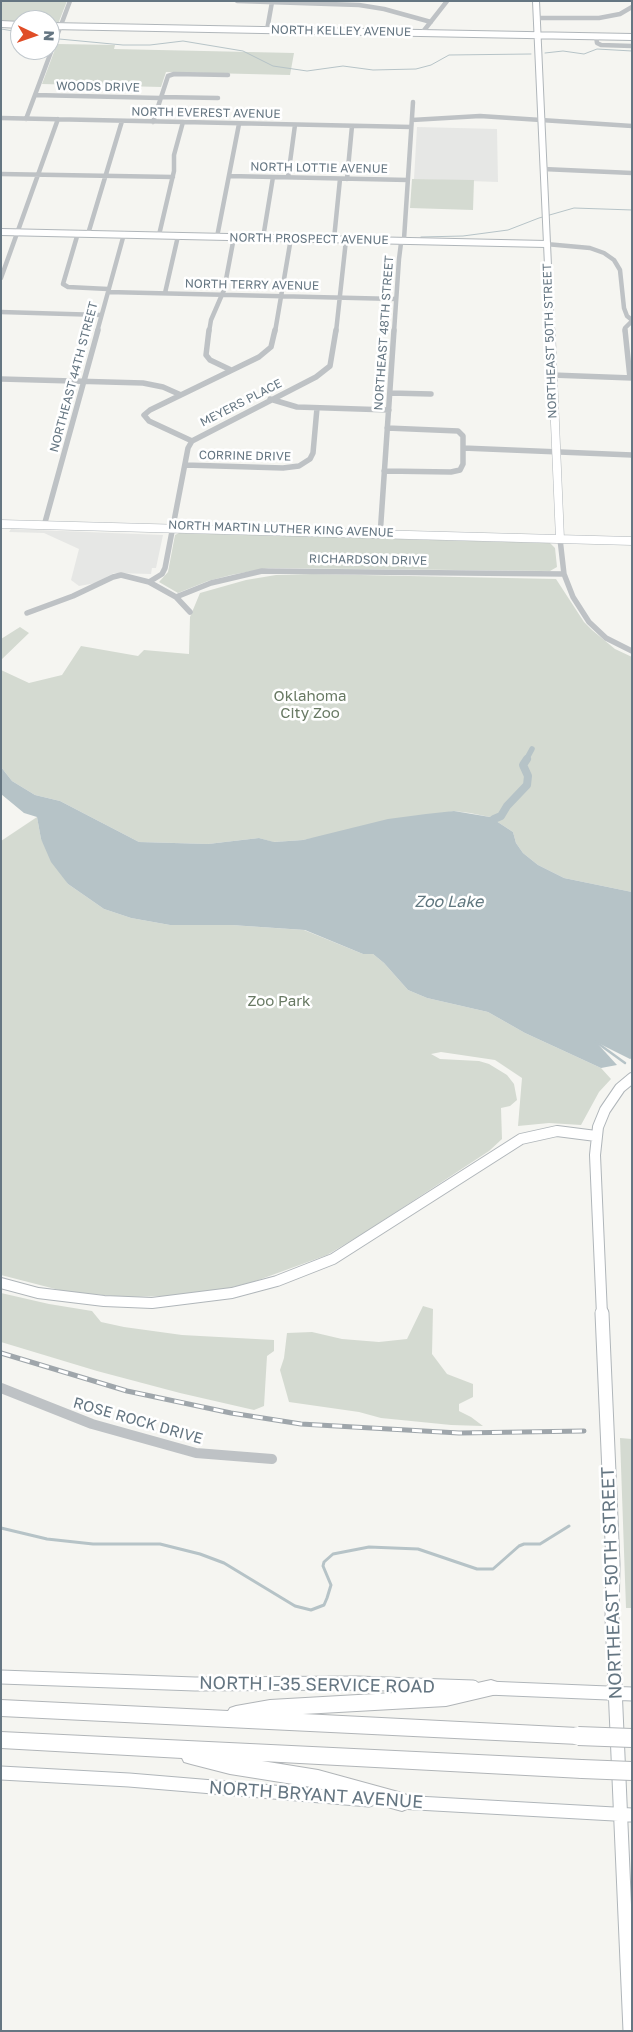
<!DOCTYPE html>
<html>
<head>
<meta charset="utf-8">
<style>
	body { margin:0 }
	#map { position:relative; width:633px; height:2032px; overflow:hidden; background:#f5f5f1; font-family:"Golos Text",sans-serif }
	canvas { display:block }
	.frame { position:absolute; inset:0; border:2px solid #657682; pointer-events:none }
	.north { position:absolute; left:10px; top:10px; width:50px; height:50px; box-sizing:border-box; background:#fff; border:1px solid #c1c8cd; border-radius:50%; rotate:93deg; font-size:14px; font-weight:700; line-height:20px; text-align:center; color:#657682 }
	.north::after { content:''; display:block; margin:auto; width:18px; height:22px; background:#e04d27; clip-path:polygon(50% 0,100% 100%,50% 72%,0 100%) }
</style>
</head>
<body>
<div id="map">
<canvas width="633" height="2032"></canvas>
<div class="frame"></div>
<div class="north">N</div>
</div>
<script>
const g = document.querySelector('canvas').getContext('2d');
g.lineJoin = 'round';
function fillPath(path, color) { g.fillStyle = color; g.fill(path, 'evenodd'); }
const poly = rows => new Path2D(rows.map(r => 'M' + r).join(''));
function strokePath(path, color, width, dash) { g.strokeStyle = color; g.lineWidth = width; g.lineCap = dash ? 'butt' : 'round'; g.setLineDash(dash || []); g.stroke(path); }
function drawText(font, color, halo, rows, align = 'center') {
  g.font = font + ' "Golos Text",sans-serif'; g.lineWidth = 5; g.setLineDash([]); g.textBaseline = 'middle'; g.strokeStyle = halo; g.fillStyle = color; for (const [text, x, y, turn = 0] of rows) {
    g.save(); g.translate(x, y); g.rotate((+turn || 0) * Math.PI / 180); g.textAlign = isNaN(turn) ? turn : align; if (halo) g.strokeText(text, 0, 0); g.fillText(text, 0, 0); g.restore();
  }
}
fillPath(poly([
	[417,127,497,129,498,182,414,179],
	[11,529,163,535,156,568,152,568,151,574,114,573,96,583,79,586,71,580,79,549,44,533,9,532]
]), '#e6e7e5');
fillPath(poly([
	[1,1,67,1,58,24,50,24,50,20,20,20,20,23,1,23],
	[57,44,115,45,114,49,294,53,290,75,166,72,161,87,42,84],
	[412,179,474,180,473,210,410,208],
	[179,533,550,543,555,548,557,567,550,571,268,568,231,575,208,581,178,593,159,582,168,572,175,535],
	[312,574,556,579,584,622,592,630,615,649,632,657,632,892,564,878,538,865,523,853,516,843,513,832,490,817,470,813,454,811,303,840,273,842,259,838,208,844,139,842,60,801,35,795,12,781,1,767,1,670,29,683,62,675,81,646,138,656,144,650,189,654,190,617,200,593,246,580,276,575],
	[20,627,29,633,1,660,1,639],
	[37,817,41,839,68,884,104,909,131,918,170,925,231,925,304,930,363,954,373,954,384,963,408,990,427,998,488,1012,525,1033,601,1068,611,1079,599,1092,581,1125,549,1123,518,1126,522,1078,495,1060,441,1052,431,1054,440,1059,479,1061,489,1064,507,1075,514,1084,517,1100,510,1106,501,1108,502,1139,489,1151,364,1233,327,1255,253,1282,217,1291,169,1296,126,1297,67,1292,1,1275,1,841],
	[1,1293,49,1304,92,1311,101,1322,124,1327,182,1335,274,1340,274,1351,267,1356,264,1406,254,1410,180,1393,97,1371,1,1342],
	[423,1306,433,1309,432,1354,447,1374,473,1384,473,1397,459,1404,459,1411,471,1417,483,1426,451,1425,381,1418,359,1412,289,1402,280,1370,284,1358,287,1333,312,1332,342,1339,379,1342,407,1339],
	[620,1438,632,1439,632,1608,626,1608]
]), '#d4dad1');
fillPath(poly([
	[1,767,12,781,35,795,60,801,139,842,208,844,259,838,274,842,303,840,388,819,426,814,454,811,490,817,513,832,516,843,523,853,538,865,564,878,632,892,632,1058,630,1059,596,1042,617,1065,601,1068,525,1033,488,1012,427,998,408,990,384,963,373,954,363,954,305,930,231,925,170,925,131,918,104,909,68,884,51,862,41,839,37,817,24,813,1,794]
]), '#b6c3c7');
strokePath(poly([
	[1,29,20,32],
	[59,39,123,45,150,45,183,41,243,51,273,66,307,71,343,66,373,70,416,69,431,65,449,55,531,54],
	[545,53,563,51,584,54,597,49,632,51],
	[421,237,463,236,508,230,539,218,574,208,632,210]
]), '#b6c3c7', 1);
strokePath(poly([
	[596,1042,625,1063]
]), '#b6c3c7', 2.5);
strokePath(poly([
	[1,1528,47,1539,93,1544,160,1544,200,1554,224,1563,295,1606,311,1610,324,1605,327,1598,331,1585,323,1566,324,1562,333,1554,369,1547,418,1549,477,1569,493,1569,519,1546,524,1544,540,1544,569,1526]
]), '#b6c3c7', 3);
strokePath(poly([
	[526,760,532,749]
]), '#b6c3c7', 5.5);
strokePath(poly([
	[494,819,501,816,507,806,527,785,528,776,523,765,527,759]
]), '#b6c3c7', 8);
const secondaryFar3 = poly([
	[536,1,551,332],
	[1,24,20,25],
	[50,26,632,37],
	[1,232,546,244]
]);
const secondaryFar2 = poly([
	[551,330,560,539],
	[1,524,632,541]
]);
const secondaryFar1 = poly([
	[1,1283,38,1293,104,1301,152,1303,232,1293,277,1281,333,1259,521,1139,557,1131,596,1136],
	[602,1315,595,1155,598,1127,605,1110,620,1088,632,1078]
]);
const secondary = poly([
	[602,1313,613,1564,612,1618,630,2031],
	[1,1677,195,1684,357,1683,473,1687],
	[487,1688,632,1694],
	[1,1773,129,1780,369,1800],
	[399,1802,632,1815]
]);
const highway = poly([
	[491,1680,497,1682,500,1688,497,1694,446,1706,303,1714,578,1728,584,1730,587,1736,584,1742,578,1744,1,1716,1,1700,228,1711,230,1708,236,1706,270,1700,446,1690,491,1680],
	[1,1732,582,1760,589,1763,591,1769,589,1775,582,1778,262,1761,318,1770,402,1793,409,1796,411,1802,409,1808,402,1811,318,1788,230,1774,191,1764,184,1762,182,1758,1,1748,1,1732]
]);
strokePath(secondaryFar3, '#b0b6ba', 8);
strokePath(secondaryFar2, '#b0b6ba', 9);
strokePath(secondaryFar1, '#b0b6ba', 12);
strokePath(secondary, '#b0b6ba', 15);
strokePath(highway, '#b1b5b8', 2);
strokePath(poly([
	[237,1,359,5,384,9,431,22],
	[536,18,599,18,620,14,632,7],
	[267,30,272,2],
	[422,33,447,1],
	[596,36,597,43,601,45,632,46],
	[35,95,160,98],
	[161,97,218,98],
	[1,118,411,127],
	[26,119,70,1],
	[412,120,480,116,632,126],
	[153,122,168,76,174,74,228,75],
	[543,169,632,173],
	[1,174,173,177],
	[229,176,408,180],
	[288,177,295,125],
	[347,179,352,126],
	[78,233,63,284,68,287,108,289],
	[88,234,122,121],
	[159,235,174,171,174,155,183,122],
	[217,237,239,124],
	[263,238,273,177],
	[334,239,340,179],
	[546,244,590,248,604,253,614,260,620,270,624,308,627,316,632,320],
	[1,278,58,119],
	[108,292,396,299],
	[165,293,178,236],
	[1,312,101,315],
	[97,332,124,234],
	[209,332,211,320,224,290,234,237],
	[275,332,291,238],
	[336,332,346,240],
	[394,332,399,259,401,243,404,239,413,102],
	[625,332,625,328,632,321]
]), '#bec2c5', 4.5);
strokePath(poly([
	[209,330,206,355,210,360,231,370],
	[625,330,630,378],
	[552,375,632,378],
	[1,379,143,383,163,387,181,395],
	[390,393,431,394],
	[270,399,297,407,389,410],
	[192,441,149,421,144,415,150,410,259,357,271,347,275,330],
	[463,448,632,455],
	[185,465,283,468,299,466,310,459,313,453,317,408],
	[384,471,451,472,460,470,463,464,463,436,458,431,387,428],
	[44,526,98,330],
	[380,536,394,330],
	[560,539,564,574,573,597,589,622,606,638,632,651],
	[149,582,176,597,190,612],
	[176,597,211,583,262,571,564,574],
	[27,613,73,596,113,577,121,575,149,582,162,574,165,568,188,448,192,441,316,377,330,366,336,330]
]), '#bec2c5', 5.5);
strokePath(poly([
	[1,1388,92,1424,196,1453,272,1459]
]), '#bec2c5', 10);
strokePath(secondaryFar3, '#fff', 6);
strokePath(secondaryFar2, '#fff', 8);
strokePath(secondaryFar1, '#fff', 10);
strokePath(secondary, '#fff', 13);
fillPath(highway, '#fff');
const rail = poly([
	[1,1353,127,1391,231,1413,301,1424,459,1433,584,1431]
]);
strokePath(rail, '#9fa6ab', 5);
strokePath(rail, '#fff', 3, [10]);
const highwayBridge = poly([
	[578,1736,632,1738],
	[582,1769,632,1771]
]);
strokePath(highwayBridge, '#b1b5b8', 20, []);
strokePath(highwayBridge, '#fff', 18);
drawText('12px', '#657682', '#fff', [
	["NORTH KELLEY AVENUE",341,31,1],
	["WOODS DRIVE",98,87,1],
	["NORTH EVEREST AVENUE",206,113,1],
	["NORTH LOTTIE AVENUE",319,168,1],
	["NORTH PROSPECT AVENUE",309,239,1],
	["NORTH TERRY AVENUE",252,285,1],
	["NORTHEAST 48TH STREET",384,333,-86],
	["NORTHEAST 50TH STREET",550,341,-92],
	["NORTHEAST 44TH STREET",74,377,-75],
	["MEYERS PLACE",241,403,-27],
	["CORRINE DRIVE",245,456,1],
	["NORTH MARTIN LUTHER KING AVENUE",281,529,2],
	["RICHARDSON DRIVE",368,560,1]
]);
drawText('15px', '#687963', '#fff', [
	["Oklahoma",310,696],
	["City Zoo",310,713],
	["Zoo Park",279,1001]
]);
drawText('15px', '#657682', '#fff', [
	["ROSE ROCK DRIVE",138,1421,16]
]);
drawText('italic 16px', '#60777f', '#fff', [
	["Zoo Lake",449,902]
]);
drawText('18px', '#657682', '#fff', [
	["NORTHEAST 50TH STREET",612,1583,-92],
	["NORTH I-35 SERVICE ROAD",317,1685,1],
	["NORTH BRYANT AVENUE",316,1795,4]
]);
</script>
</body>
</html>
